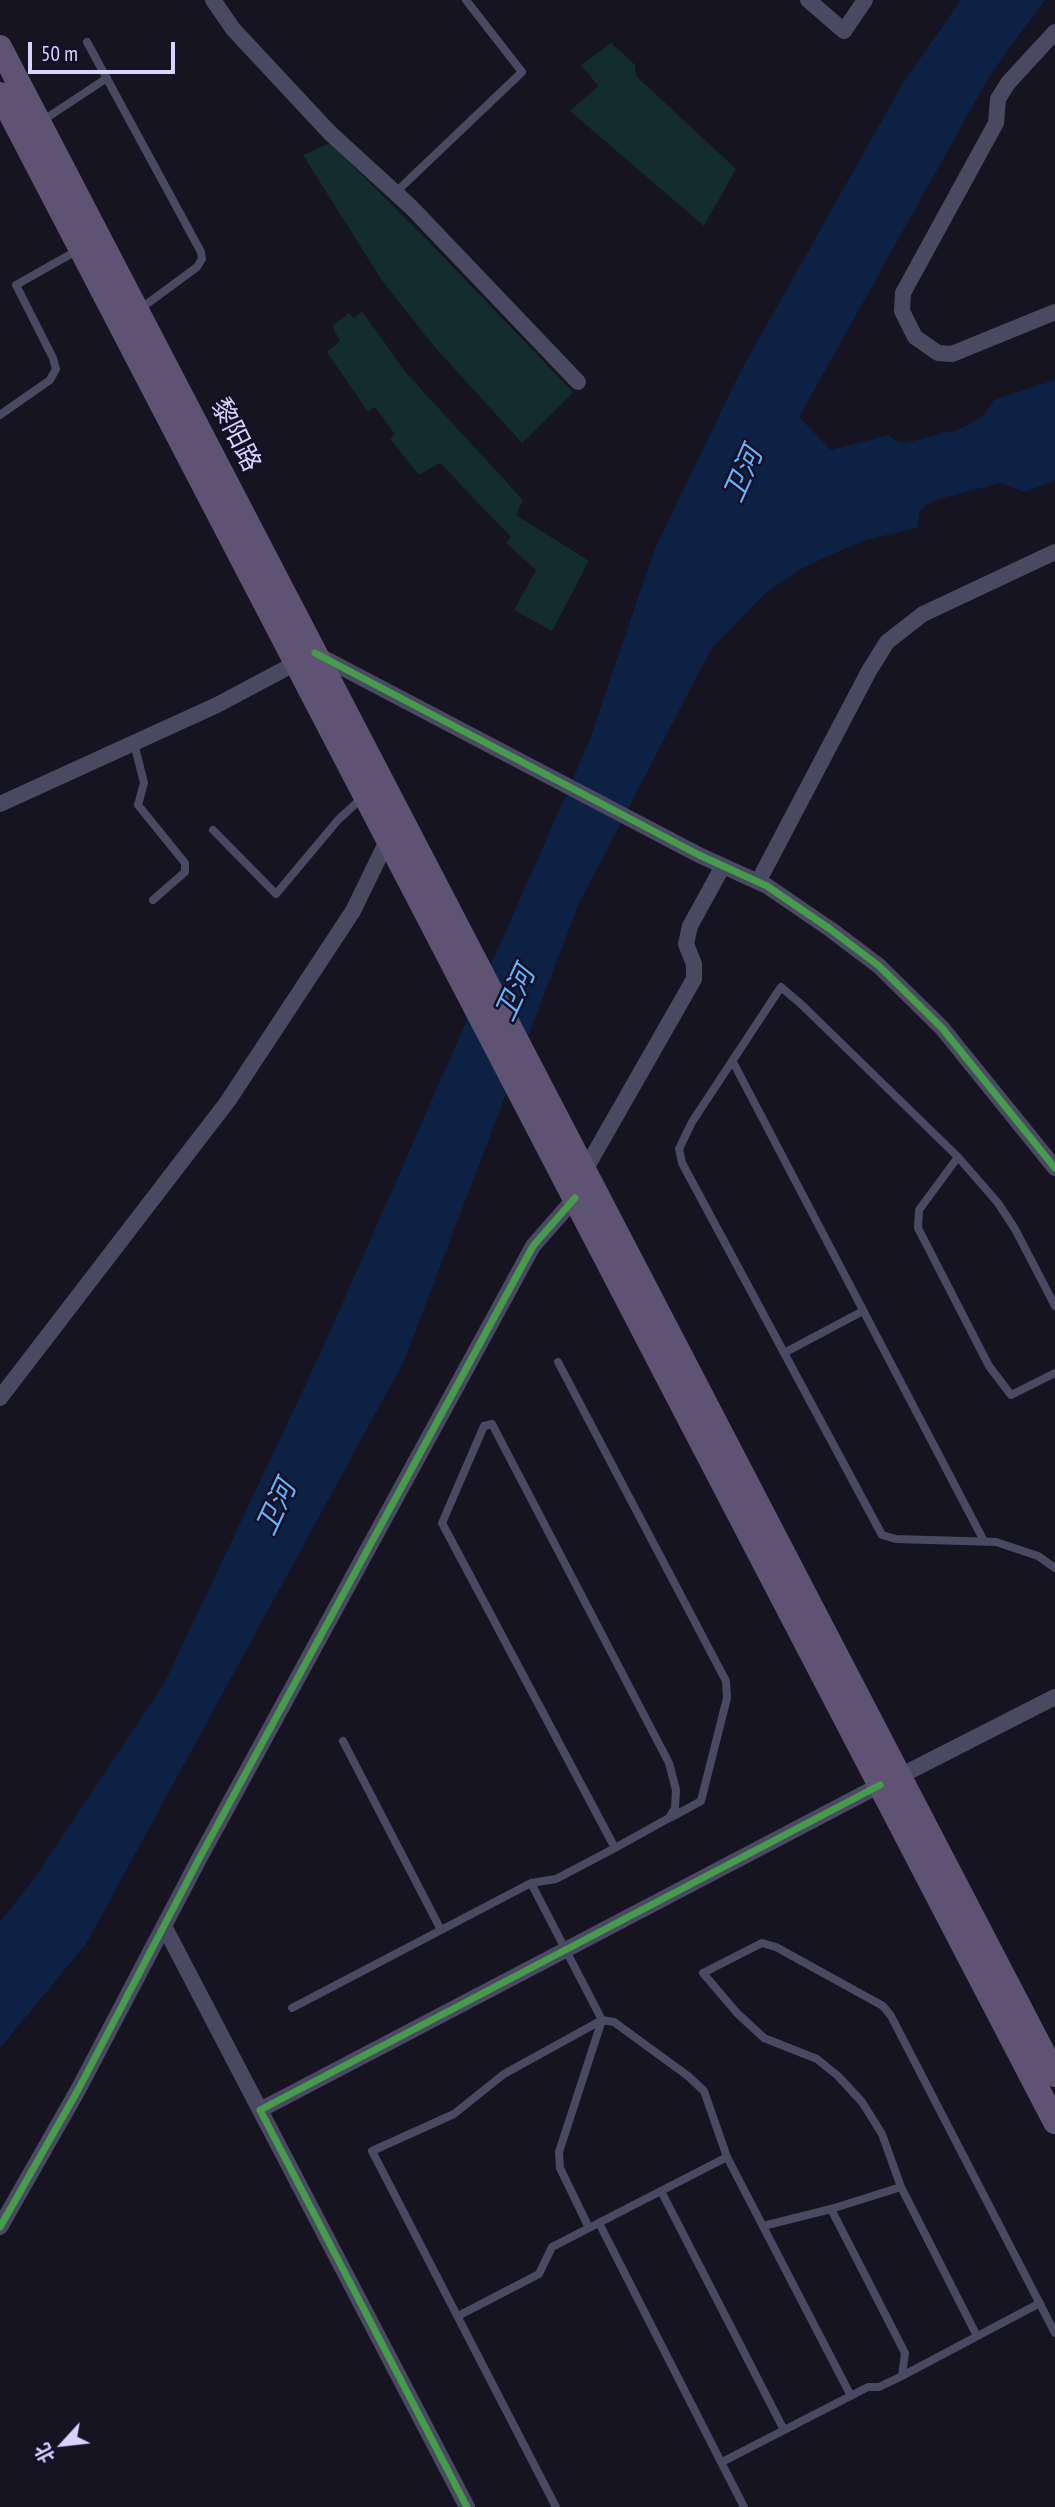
<!DOCTYPE html>
<html>
<head>
<meta charset="utf-8">
<style>
	body { margin:0 }
	#map { position:relative; width:1055px; height:2507px; overflow:hidden; background:#161421; font-family:"PT Sans Narrow","Noto Sans SC",sans-serif }
	canvas { display:block }
	.north { position:absolute; left:28px; top:2409px; width:70px; height:70px; -webkit-text-stroke:5px #130f26; paint-order:stroke; rotate:243deg; font-size:19px; font-weight:700; line-height:28px; text-align:center; color:#d9d4ff }
	.north::after { content:''; display:block; margin:auto; width:24px; height:32px; background:#d9d4ff; clip-path:polygon(50% 0,100% 100%,50% 72%,0 100%) }
	.scale { position:absolute; left:28px; top:42px; width:147px; height:32px; box-sizing:border-box; border:4px solid #d9d4ff; border-top:0; padding-left:9px; font-size:21px; line-height:24px; white-space:nowrap; color:#d9d4ff; -webkit-text-stroke:5px #130f26; paint-order:stroke }
</style>
</head>
<body>
<div id="map">
<canvas width="1055" height="2507"></canvas>
<div class="north">北</div>
<div class="scale">50 m</div>
</div>
<script>
const g = document.querySelector('canvas').getContext('2d');
g.lineJoin = 'round';
function fillPath(path, color) { g.fillStyle = color; g.fill(path, 'evenodd'); }
const poly = rows => new Path2D(rows.map(r => 'M' + r).join(''));
function strokePath(path, color, width, dash) { g.strokeStyle = color; g.lineWidth = width; g.lineCap = dash ? 'butt' : 'round'; g.setLineDash(dash || []); g.stroke(path); }
function drawText(font, color, halo, rows, align = 'center') {
  g.font = font + ' "PT Sans Narrow","Noto Sans SC",sans-serif'; g.lineWidth = 5; g.setLineDash([]); g.textBaseline = 'middle'; g.strokeStyle = halo; g.fillStyle = color; for (const [text, x, y, turn = 0] of rows) {
    g.save(); g.translate(x, y); g.rotate((+turn || 0) * Math.PI / 180); g.textAlign = isNaN(turn) ? turn : align; if (halo) g.strokeText(text, 0, 0); g.fillText(text, 0, 0); g.restore();
  }
}
fillPath(poly([
	[611,43,635,65,636,76,736,169,704,226,570,111,598,86,581,65],
	[330,143,429,242,573,392,522,443,432,344,381,279,303,155],
	[362,311,407,374,523,500,516,515,589,561,552,631,514,610,536,570,506,543,511,537,440,463,419,475,390,439,395,434,375,407,368,412,327,352,340,341,332,326,349,313,354,318]
]), '#132c2d');
fillPath(poly([
	[961,0,1045,0,990,75,799,417,831,450,888,435,896,441,905,443,960,429,983,416,994,400,1055,380,1055,481,1024,492,1000,483,939,499,928,504,920,511,917,528,862,541,802,568,766,593,711,649,579,903,404,1361,86,1944,0,2048,0,1922,35,1877,165,1682,321,1352,589,742,654,551,739,374,903,83]
]), '#0d2144');
strokePath(poly([
	[87,42,201,252,202,259,197,267,140,309],
	[42,121,107,78],
	[395,193,522,72,466,0],
	[0,415,50,380,56,369,53,358,16,285,78,250],
	[134,743,144,783,138,805,185,863,185,872,153,900],
	[213,830,276,894,338,820,363,797],
	[733,1062,984,1541],
	[958,1157,919,1210,918,1228,989,1366,1011,1395,1055,1373],
	[1055,1306,1015,1229,998,1203,958,1157,802,1005,781,987,692,1122,679,1149,682,1163,882,1535,896,1539,996,1542,1038,1556,1055,1568],
	[784,1353,863,1311],
	[558,1362,726,1681,727,1698,701,1801,672,1817],
	[343,1741,441,1930],
	[531,1883,602,2020,559,2152,560,2168,589,2228],
	[292,2008,531,1883,556,1879,615,1848,669,1818,675,1808,676,1790,669,1763,492,1424,484,1426,442,1523,615,1848],
	[661,2191,784,2430],
	[599,2223,744,2507],
	[763,2226,831,2209,901,2187],
	[458,2316,539,2274,552,2247,727,2157],
	[977,2336,901,2187,882,2134,862,2102,838,2076,817,2059,764,2038,737,2013,703,1973,762,1943,776,1947,883,2006,891,2016,1055,2333],
	[902,2376,1040,2303],
	[722,2462,868,2387,879,2387,902,2376,905,2353,831,2209],
	[556,2507,372,2151,454,2114,504,2074,602,2020,614,2022,688,2076,704,2091,727,2157,851,2396]
]), '#4a4962', 8);
strokePath(poly([
	[213,0,233,29,330,133,412,208,578,382],
	[808,0,844,31,865,0],
	[1055,32,1008,83,998,99,996,123,903,293,902,311,915,337,938,353,952,354,1055,312],
	[318,655,699,855,767,886,830,929,879,966,942,1028,1055,1168],
	[0,804,217,705,296,663],
	[758,882,869,671,887,642,923,614,1055,552],
	[585,1170,694,979,694,964,686,944,690,926,723,866],
	[0,1398,228,1101,353,911,388,839],
	[900,1776,1055,1697],
	[164,1926,260,2110],
	[0,2227,78,2090,199,1859,533,1246,575,1198],
	[467,2507,260,2110,880,1785]
]), '#4a4962', 16);
strokePath(poly([
	[0,47,1055,2075],
	[0,94,1055,2122]
]), '#5e5373', 24);
strokePath(poly([
	[315,653,699,855,767,886,830,929,879,966,942,1028,1055,1168],
	[0,2227,78,2090,199,1859,533,1246,575,1198],
	[467,2507,260,2110,880,1785]
]), '#469c4c', 7);
drawText('26px', '#d9d4ff', '#130f26', [
	["黎阳路",235,435,63]
]);
drawText('italic 28px', '#62b6ff', '#130f26', [
	["卫河",744,475,-66],
	["卫河",516,994,-65],
	["卫河",277,1508,-65]
]);
</script>
</body>
</html>
